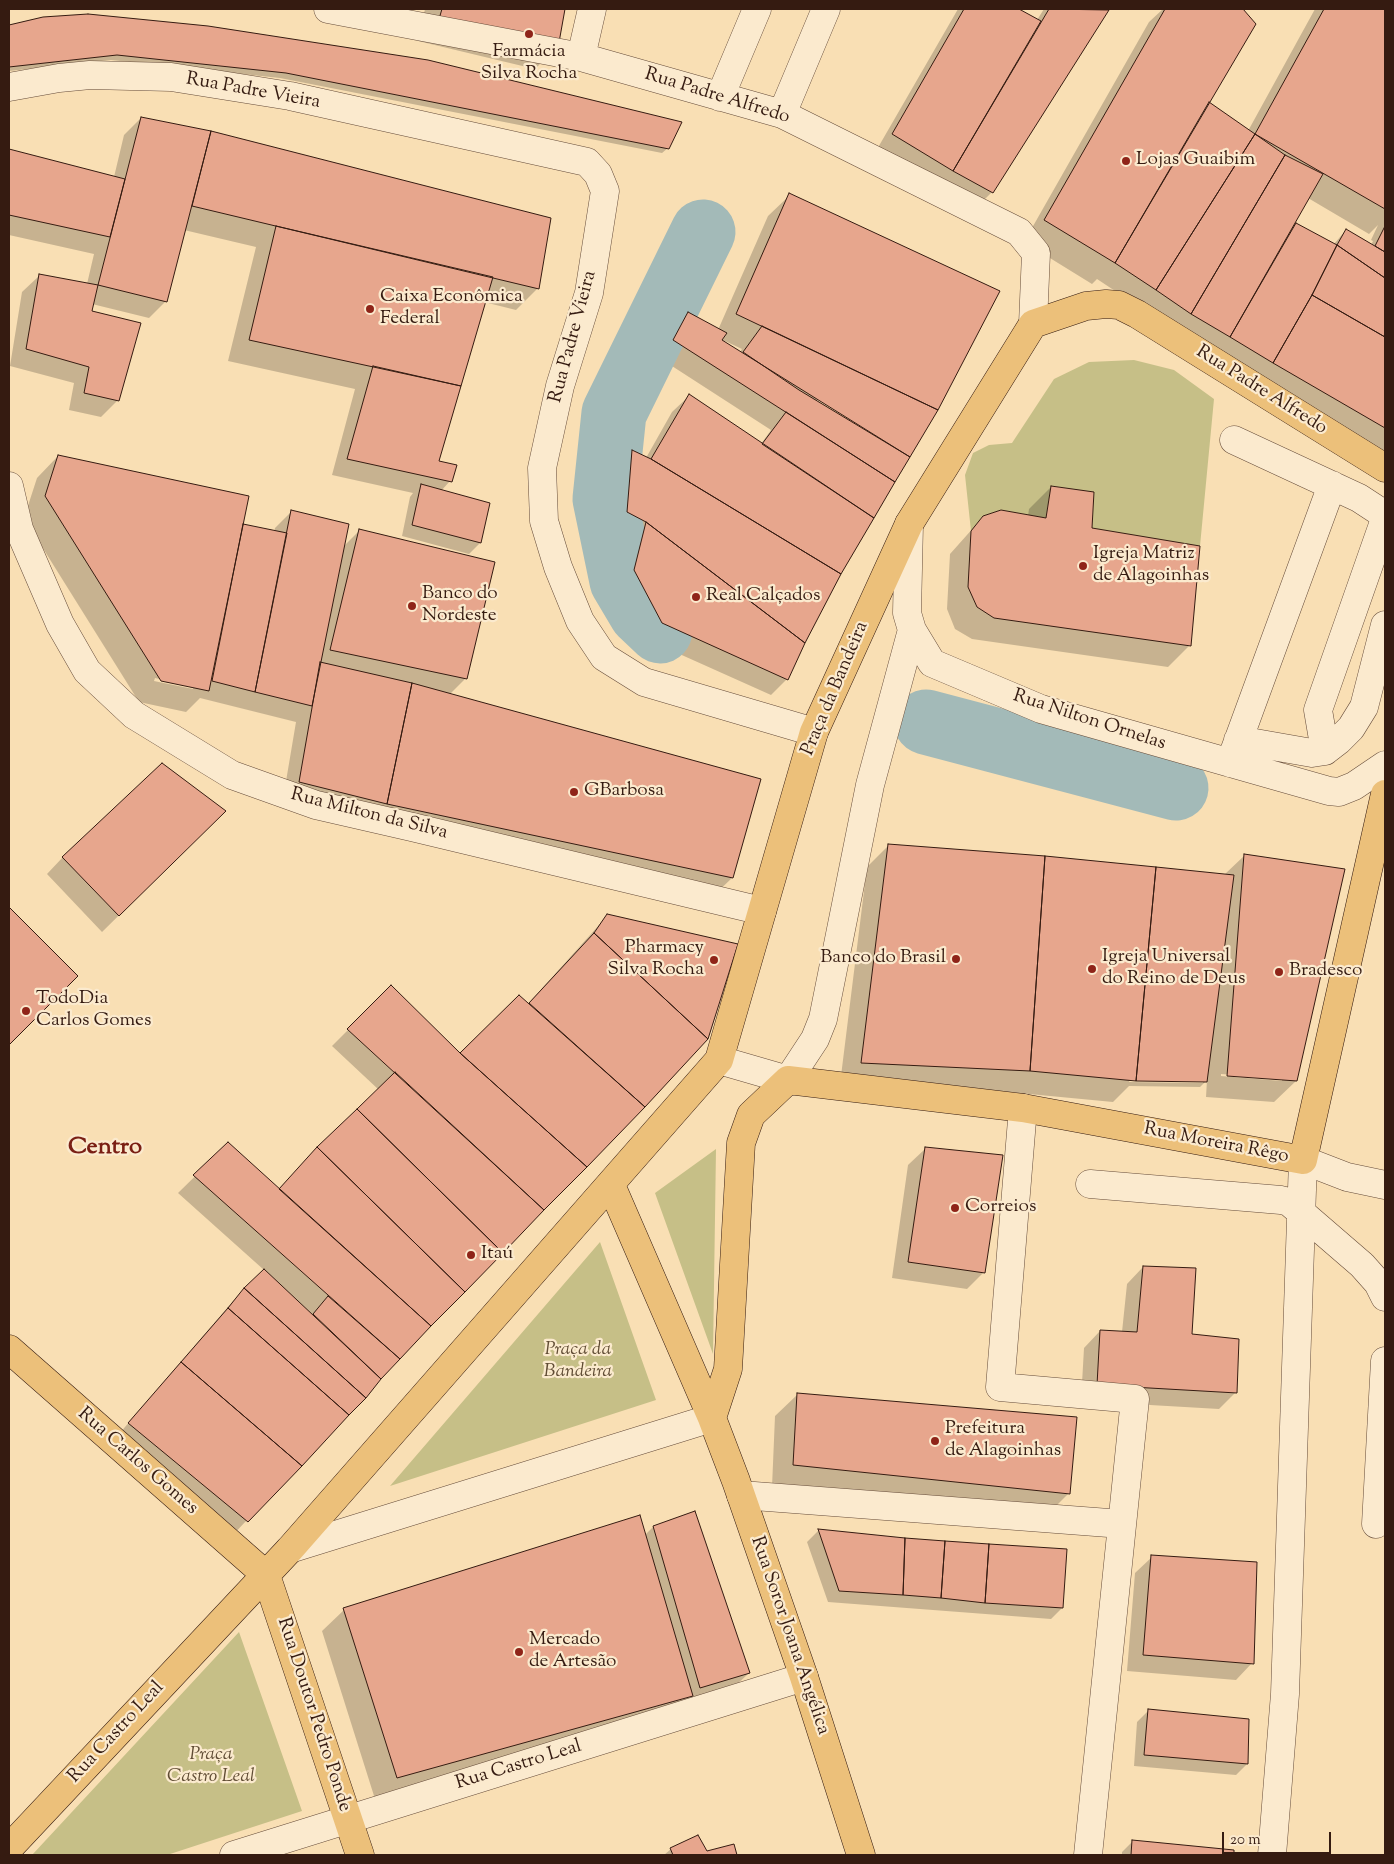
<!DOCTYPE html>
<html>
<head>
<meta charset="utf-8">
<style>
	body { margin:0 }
	#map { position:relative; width:1394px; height:1864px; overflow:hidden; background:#f9dfb4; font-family:"Sorts Mill Goudy",serif }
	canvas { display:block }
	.frame { position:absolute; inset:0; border:10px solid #351b11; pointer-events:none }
	.scale { position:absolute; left:1222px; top:1832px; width:109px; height:22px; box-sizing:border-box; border:2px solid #351b11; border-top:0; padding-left:6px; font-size:15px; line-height:18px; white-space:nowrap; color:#351b11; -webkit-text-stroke:4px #fbeace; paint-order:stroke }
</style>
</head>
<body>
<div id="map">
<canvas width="1394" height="1864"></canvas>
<div class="frame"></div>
<div class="scale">20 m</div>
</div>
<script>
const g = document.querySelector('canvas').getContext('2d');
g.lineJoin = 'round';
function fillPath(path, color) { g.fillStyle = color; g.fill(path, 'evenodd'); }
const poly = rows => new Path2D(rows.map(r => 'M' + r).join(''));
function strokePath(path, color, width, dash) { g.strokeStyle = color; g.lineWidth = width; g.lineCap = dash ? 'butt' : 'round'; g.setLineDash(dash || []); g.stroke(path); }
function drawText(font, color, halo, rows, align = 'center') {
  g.font = font + ' "Sorts Mill Goudy",serif'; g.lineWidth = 4.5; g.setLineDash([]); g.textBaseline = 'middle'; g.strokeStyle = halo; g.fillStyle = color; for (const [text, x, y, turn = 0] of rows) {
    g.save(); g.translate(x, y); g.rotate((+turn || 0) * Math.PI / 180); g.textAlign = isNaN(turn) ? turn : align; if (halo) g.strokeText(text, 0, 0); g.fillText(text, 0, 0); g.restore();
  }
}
fillPath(poly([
	[1134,360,1174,370,1214,399,1200,546,1092,528,1094,493,1051,486,1046,518,1001,510,983,516,971,531,965,475,973,453,989,445,1012,443,1054,379,1089,362],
	[716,1149,713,1354,655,1193],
	[600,1242,656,1400,390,1486],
	[239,1632,302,1811,167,1855,32,1855]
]), '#c6bf87');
fillPath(poly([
	[425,9,564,9,557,47,535,69,418,41],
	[958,9,1017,9,1037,20,1044,9,1107,10,992,192,975,209,876,151],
	[1163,9,1241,9,1254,24,1208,103,1248,131,1315,9,1385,9,1385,453,1174,330,1097,279,1092,284,1024,242,1149,22],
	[1308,198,1369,234,1378,225,1371,240,1373,241,1371,245,1346,230,1334,244,1294,223],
	[43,18,668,148,662,153,280,78,111,60,9,71,9,26],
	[141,118,210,132,550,219,538,288,516,310,484,302,437,462,450,481,441,491,480,543,469,554,402,536,410,497,413,493,332,475,355,389,228,361,256,247,184,230,166,301,149,318,92,304,91,312,118,400,101,417,69,410,74,383,10,366,22,292,39,276,87,284,94,254,9,235,9,150,114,177,124,135],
	[790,195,840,573,804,642,787,679,771,695,646,639,618,587,630,539,611,529,616,468,632,452,646,458,672,412,689,396,761,444,771,430,658,357,671,330,688,313,718,330,768,216],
	[725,341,742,349,740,352,724,342],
	[58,456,242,525,274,532,275,528,292,511,343,547,359,531,466,678,450,694,732,878,710,899,283,799,296,722,200,698,186,712,139,702,24,518,37,478],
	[155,678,193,687,193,689,154,681],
	[1051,487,1090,529,1189,646,1168,667,972,639,955,629,947,609,950,554,983,517,1028,516,1029,509],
	[224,812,102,932,47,874,63,857],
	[889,845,1224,875,1245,855,1296,1081,1274,1102,1206,1097,1207,1080,1200,1087,1129,1086,1113,1102,1008,1092,840,1084,867,867],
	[1221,1074,1282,1079,1282,1081,1221,1076],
	[1130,1079,1203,1081,1203,1083,1129,1082],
	[9,909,76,976,9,1044],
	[608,915,707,1039,398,1359,231,1537,113,1441,233,1301,264,1270,178,1193,228,1144,278,1190,379,1090,332,1046,391,987,460,1055,528,1004],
	[925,1149,984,1272,967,1289,892,1278,908,1165],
	[1143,1267,1191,1335,1236,1392,1219,1409,1081,1401,1084,1348,1100,1331,1122,1332,1127,1284],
	[797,1395,1069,1493,1047,1515,772,1487,775,1416],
	[653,1527,749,1673,732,1689,375,1799,322,1631,344,1610,645,1535],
	[818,1531,905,1540,1062,1608,1051,1619,828,1602,807,1542],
	[1152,1557,1252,1663,1236,1680,1127,1671,1135,1573],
	[1148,1711,1247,1764,1236,1775,1134,1766,1137,1722],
	[1133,1841,1233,1851,1232,1855,1122,1855,1122,1852],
	[733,1845,736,1855,664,1855,671,1849,707,1852]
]), '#0003');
strokePath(poly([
	[660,631,641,613,622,581,605,499,614,413,703,232],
	[926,722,1176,788]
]), '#a3bab8', 65);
const building = poly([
	[442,9,565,9,558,48,439,19,442,9],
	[964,9,1019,9,1041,21,953,171,892,134,964,9],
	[1049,9,1109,10,993,193,953,171,1049,9],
	[1165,9,1243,9,1256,24,1115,263,1044,220,1165,9],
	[1324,9,1385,9,1385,209,1255,134,1324,9],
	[88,14,208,26,428,60,682,122,669,149,286,73,117,55,9,67,9,25,43,17,88,14],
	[1209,102,1255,134,1156,290,1115,263,1209,102],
	[141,117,211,131,167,302,98,285,141,117],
	[211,131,551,218,539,289,192,206,211,131],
	[1255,134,1285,155,1191,314,1156,290,1255,134],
	[9,149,125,179,110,237,9,215,9,149],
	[1285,155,1323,174,1230,337,1191,314,1285,155],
	[789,193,1000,291,938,410,736,314,789,193],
	[1296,223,1337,245,1312,295,1273,363,1230,337,1296,223],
	[276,226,493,277,461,386,249,340,276,226],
	[1385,226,1385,252,1375,246,1385,226],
	[1346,229,1385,252,1385,278,1337,245,1346,229],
	[1337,245,1385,278,1385,337,1312,295,1337,245],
	[39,274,98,285,92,311,141,323,119,401,84,393,89,367,26,349,39,274],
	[1312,295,1385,337,1385,428,1273,363,1312,295],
	[688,312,727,333,722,340,910,457,895,482,673,340,688,312],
	[762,326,938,410,910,457,799,390,743,352,762,326],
	[373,366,461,386,439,461,457,465,452,482,347,459,373,366],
	[689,394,874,518,841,574,651,459,689,394],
	[786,412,895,482,874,518,762,444,786,412],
	[632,450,651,459,841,574,805,643,646,522,627,512,632,450],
	[58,455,249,496,209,691,161,681,45,496,58,455],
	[421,484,490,503,481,543,412,525,421,484],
	[1051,486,1094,492,1092,528,1200,546,1191,646,994,618,977,607,968,587,971,531,983,516,1001,510,1046,518,1051,486],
	[291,510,349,524,312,706,255,692,291,510],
	[646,522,805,643,788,680,662,623,634,570,646,522],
	[243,524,287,533,255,692,212,681,243,524],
	[359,529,495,562,467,679,330,650,359,529],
	[320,662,412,683,387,804,299,782,320,662],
	[412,683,761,779,733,878,387,804,412,683],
	[162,763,226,811,119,916,62,857,162,763],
	[888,844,1045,856,1030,1071,861,1063,888,844],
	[1244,854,1345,869,1297,1081,1227,1076,1244,854],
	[1045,856,1156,867,1136,1081,1030,1071,1045,856],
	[1156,867,1234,875,1207,1082,1136,1081,1156,867],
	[9,907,78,976,9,1045,9,907],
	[607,914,738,944,708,1039,594,933,607,914],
	[594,933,708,1039,645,1107,529,1003,594,933],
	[391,985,460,1053,587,1167,544,1210,347,1029,391,985],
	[519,995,645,1107,587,1167,460,1053,519,995],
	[395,1072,544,1210,503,1253,357,1109,395,1072],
	[357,1109,503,1253,465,1292,317,1147,357,1109],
	[228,1142,431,1326,400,1359,193,1175,228,1142],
	[317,1147,465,1292,431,1326,279,1189,317,1147],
	[925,1147,1003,1155,985,1273,908,1262,925,1147],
	[1143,1266,1196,1268,1192,1334,1239,1339,1237,1393,1097,1385,1100,1330,1137,1332,1143,1266],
	[264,1269,381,1379,366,1398,244,1288,264,1269],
	[244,1288,366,1398,349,1415,228,1308,244,1288],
	[328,1296,400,1359,381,1379,313,1314,328,1296],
	[228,1308,349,1415,302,1466,181,1362,228,1308],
	[181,1362,302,1466,248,1522,128,1423,181,1362],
	[797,1393,1077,1417,1070,1494,793,1465,797,1393],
	[695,1511,750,1673,700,1688,653,1526,695,1511],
	[640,1515,693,1696,397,1778,343,1608,640,1515],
	[818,1529,905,1538,903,1595,839,1591,818,1529],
	[905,1538,945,1541,941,1598,903,1595,905,1538],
	[945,1541,989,1544,985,1603,941,1598,945,1541],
	[989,1544,1067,1549,1063,1608,985,1603,989,1544],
	[1151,1555,1257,1562,1254,1664,1143,1655,1151,1555],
	[1148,1709,1249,1719,1248,1764,1144,1755,1148,1709],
	[698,1835,707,1851,734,1844,737,1855,673,1855,670,1848,698,1835],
	[1132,1840,1234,1850,1234,1855,1131,1855,1132,1840]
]);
fillPath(building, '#e7a68d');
strokePath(building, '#351b11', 1);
const minor = poly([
	[328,9,581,57,782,114,1019,232,1036,253,1033,324],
	[581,57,592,9],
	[9,87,59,78,90,75,171,77,290,96,587,162,598,174,605,191,589,293,560,386,542,468,544,521,558,567,580,621,604,657,644,682,814,732],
	[720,97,757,9],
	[782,114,826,9],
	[1234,440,1359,498,1385,515],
	[9,486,19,529,60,624,87,671,134,715,232,775,316,805,412,827,762,911],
	[909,524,907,613,912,630,932,663,1041,709,1329,791,1339,792,1354,786,1385,765],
	[1238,740,1312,753,1325,751,1338,741,1351,728,1364,707,1385,625],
	[1325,751,1318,710,1385,519],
	[1230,763,1332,485],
	[719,1060,788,1080,815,1039,823,1019,870,785,912,630],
	[1023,1108,1000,1387,1135,1399,1088,1855],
	[1090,1184,1281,1200,1289,1202,1362,1265,1378,1283,1385,1297],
	[741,1495,1122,1524],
	[1376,1524,1385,1361],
	[290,1549,712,1418],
	[234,1855,804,1677],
	[1272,1855,1285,1694,1303,1160,1347,1177,1385,1185]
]);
const major = poly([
	[611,1185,712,1418,736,1481,804,1677,861,1855],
	[9,1349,266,1575],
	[712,1418,728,1369,741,1143,751,1115,788,1080,1023,1108,1303,1160,1385,794],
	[266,1575,360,1855],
	[9,1848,290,1549,719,1060,814,732,909,524,1033,324,1086,306,1106,304,1119,305,1137,314,1385,468]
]);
strokePath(minor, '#664c3a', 29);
strokePath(major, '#351b11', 29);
strokePath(minor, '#fbeace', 28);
strokePath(major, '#ecc07a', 28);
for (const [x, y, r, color] of [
	[529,34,5,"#8f2418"],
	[1126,161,5,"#8f2418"],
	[370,309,5,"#8f2418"],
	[1083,566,5,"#8f2418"],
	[696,597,5,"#8f2418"],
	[412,606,5,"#8f2418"],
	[574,792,5,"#8f2418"],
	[956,959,5,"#8f2418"],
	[714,960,5,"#8f2418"],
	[1092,969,5,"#8f2418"],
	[1279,972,5,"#8f2418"],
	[26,1011,5,"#8f2418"],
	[955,1208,5,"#8f2418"],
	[471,1255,5,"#8f2418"],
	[935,1441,5,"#8f2418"],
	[519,1652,5,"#8f2418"]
]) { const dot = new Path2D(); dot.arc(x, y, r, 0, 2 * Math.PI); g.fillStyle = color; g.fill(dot); strokePath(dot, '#fbeace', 2); }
drawText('19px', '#351b11', '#fbeace', [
	["Farmácia",529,53,"center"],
	["Silva Rocha",529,75,"center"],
	["Lojas Guaibim",1136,161],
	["Caixa Econômica",380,298],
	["Federal",380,320],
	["Igreja Matriz",1093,555],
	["de Alagoinhas",1093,577],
	["Banco do",422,595],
	["Nordeste",422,617],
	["Real Calçados",706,597],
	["GBarbosa",584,792],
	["Pharmacy",704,949,"right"],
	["Silva Rocha",704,971,"right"],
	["Igreja Universal",1102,958],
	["do Reino de Deus",1102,980],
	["Banco do Brasil",946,959,"right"],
	["Bradesco",1289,972],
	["TodoDia",36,1000],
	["Carlos Gomes",36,1022],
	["Correios",965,1208],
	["Itaú",481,1255],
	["Prefeitura",945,1430],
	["de Alagoinhas",945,1452],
	["Mercado",529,1641],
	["de Artesão",529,1663]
], 'left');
drawText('19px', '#351b11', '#fbeace', [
	["Rua Padre Vieira",253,92,10],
	["Rua Padre Alfredo",717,97,17],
	["Rua Padre Vieira",574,337,-75],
	["Rua Padre Alfredo",1261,391,32],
	["Praça da Bandeira",836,689,-67],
	["Rua Nilton Ornelas",1089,721,18],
	["Rua Milton da Silva",369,815,14],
	["Rua Moreira Rêgo",1216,1144,11],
	["Rua Carlos Gomes",137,1462,41],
	["Rua Soror Joana Angélica",789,1636,71],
	["Rua Doutor Pedro Ponde",313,1715,72],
	["Rua Castro Leal",117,1733,-47],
	["Rua Castro Leal",519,1766,-17]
]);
drawText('italic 19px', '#604c34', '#fbeace', [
	["Praça da",578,1351],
	["Bandeira",578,1373],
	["Praça",211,1756],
	["Castro Leal",211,1778]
]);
drawText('bold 24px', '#7a1f14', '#fbeace', [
	["Centro",105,1149]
]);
</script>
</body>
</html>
